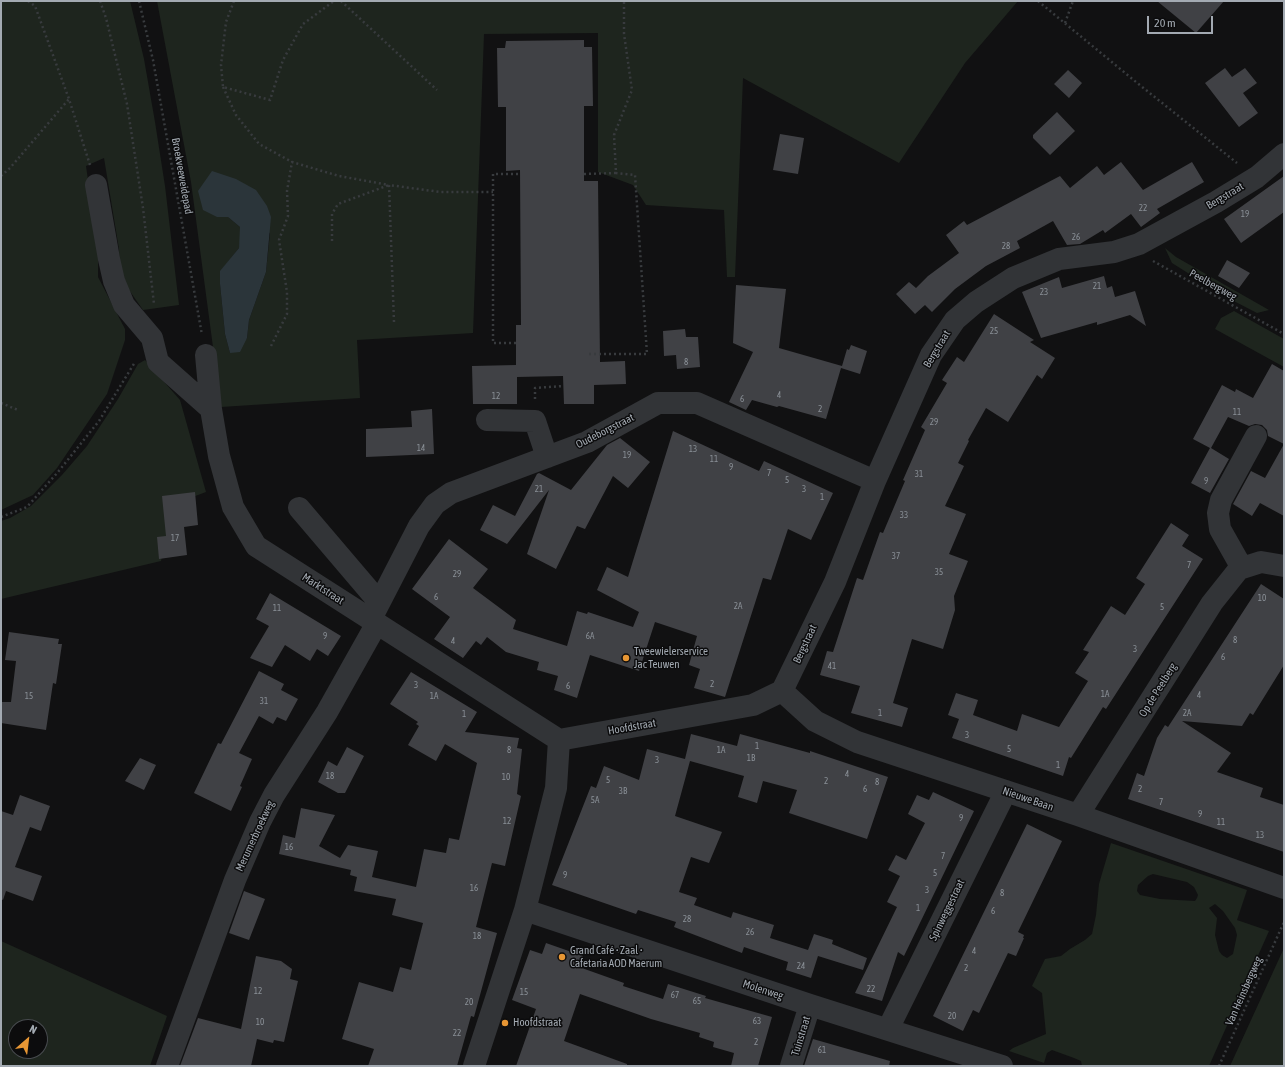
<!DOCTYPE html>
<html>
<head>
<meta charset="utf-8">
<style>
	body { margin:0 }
	#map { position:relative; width:1285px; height:1067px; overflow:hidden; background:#111112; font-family:"Asap Condensed",sans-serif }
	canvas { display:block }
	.frame { position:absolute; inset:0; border:2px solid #a3aab2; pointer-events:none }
	.north { position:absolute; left:8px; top:1019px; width:40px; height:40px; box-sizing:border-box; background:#0c0c0d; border:1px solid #484b4f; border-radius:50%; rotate:28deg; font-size:11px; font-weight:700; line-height:16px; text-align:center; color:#a3aab2 }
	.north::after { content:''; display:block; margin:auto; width:14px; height:18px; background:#e79634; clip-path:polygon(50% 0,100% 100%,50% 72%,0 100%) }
	.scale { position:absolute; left:1147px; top:16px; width:66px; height:18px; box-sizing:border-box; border:2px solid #a3aab2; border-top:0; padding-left:5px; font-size:12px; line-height:14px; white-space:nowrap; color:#a3aab2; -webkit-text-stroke:3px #0c0c0d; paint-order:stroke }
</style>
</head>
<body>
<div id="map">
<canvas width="1285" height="1067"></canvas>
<div class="frame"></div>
<div class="north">N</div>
<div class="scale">20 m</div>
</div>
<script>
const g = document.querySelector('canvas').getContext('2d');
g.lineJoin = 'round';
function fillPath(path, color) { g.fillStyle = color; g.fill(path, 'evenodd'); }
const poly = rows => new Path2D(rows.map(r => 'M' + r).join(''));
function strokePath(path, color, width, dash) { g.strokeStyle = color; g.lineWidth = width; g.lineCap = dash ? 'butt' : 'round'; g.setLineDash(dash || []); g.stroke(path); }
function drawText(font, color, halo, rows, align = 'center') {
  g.font = font + ' "Asap Condensed",sans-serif'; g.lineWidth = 3; g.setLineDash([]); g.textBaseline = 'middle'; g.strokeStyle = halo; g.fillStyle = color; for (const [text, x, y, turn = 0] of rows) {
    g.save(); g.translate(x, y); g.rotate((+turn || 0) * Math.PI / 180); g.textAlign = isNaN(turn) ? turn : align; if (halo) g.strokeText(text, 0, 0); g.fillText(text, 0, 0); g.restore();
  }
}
fillPath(poly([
	[1,1,130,1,144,59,155,122,165,186,179,305,143,310,120,277,119,249,104,158,86,166,98,250,98,277,125,329,125,340,107,394,57,468,33,495,1,510],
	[157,1,1018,1,965,63,899,163,743,78,735,277,727,277,724,210,646,205,633,185,598,172,598,33,484,34,473,333,357,340,360,398,221,407,191,182],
	[228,217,270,233,266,272,249,320,247,338,230,353,225,334,220,284,220,272,239,248,241,237,240,227],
	[1165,248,1176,257,1269,310,1257,313,1226,297,1172,263],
	[1234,311,1284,339,1284,367,1215,329,1221,318],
	[145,360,180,400,206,492,182,501,166,540,161,561,1,599,1,521,10,518,31,506,62,475,87,446,118,399,138,364],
	[1111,843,1247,890,1237,920,1269,931,1209,1066,1082,1066,1081,1061,1074,1058,1052,1050,1047,1053,1044,1063,1009,1051,1013,1048,1046,1034,1042,993,1032,986,1045,959,1061,956,1070,949,1085,940,1092,934,1096,915,1099,884],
	[1153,874,1187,882,1194,887,1198,895,1197,898,1195,901,1160,899,1140,895,1137,891,1138,885,1148,876],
	[1215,904,1223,911,1235,928,1237,935,1233,954,1227,958,1222,955,1219,951,1215,935,1217,918,1209,908],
	[1,941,167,1016,150,1066,1,1066],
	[16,1027,40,1027,40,1051,16,1051],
	[1284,948,1284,1066,1230,1066]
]), '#1e251e');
fillPath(poly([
	[212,171,236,179,256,190,267,206,271,217,266,272,249,320,247,338,240,352,230,353,225,334,220,284,220,271,239,248,240,227,228,217,217,217,203,210,198,191]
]), '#2b353a');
fillPath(poly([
	[1157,1,1224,1,1196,33],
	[584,40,584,47,592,47,593,106,584,106,584,181,598,181,600,362,625,361,626,384,594,385,594,404,564,404,563,376,517,377,517,404,473,404,472,366,516,365,516,325,521,325,520,170,506,171,506,107,498,107,497,48,505,48,506,41],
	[1225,68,1232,77,1245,68,1257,83,1243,93,1258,113,1239,127,1205,83],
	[1068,70,1082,83,1069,98,1054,84],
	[1057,112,1075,131,1050,155,1033,138,1033,135],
	[780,134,804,138,798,174,773,170],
	[1121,162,1143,190,1192,162,1204,182,1157,209,1160,213,1141,227,1131,214,1105,233,1103,230,1080,244,1067,245,1053,221,1017,241,1020,248,986,266,955,289,932,312,925,305,915,314,896,294,909,282,916,288,928,276,959,253,946,235,964,221,967,225,1060,176,1070,188,1097,166,1104,175],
	[1284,176,1284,212,1241,243,1224,219],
	[1227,260,1250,273,1239,288,1218,276],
	[1104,276,1107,288,1112,286,1115,297,1135,291,1146,326,1130,315,1097,325,1097,322,1041,338,1022,292,1059,277,1062,288],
	[736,285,786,289,779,348,842,366,847,349,849,350,851,345,867,351,860,374,841,368,826,419,779,406,777,407,752,400,746,410,729,402,753,352,733,343],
	[994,314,1034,340,1030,342,1055,358,1042,379,1037,375,1008,422,986,408,968,440,969,441,958,463,964,466,945,506,966,514,949,554,968,561,954,596,955,610,943,649,912,639,893,703,908,708,902,727,851,713,860,686,820,675,827,651,833,652,857,578,863,580,880,532,883,533,905,481,903,480,925,430,921,427,947,383,942,380,957,357,964,362],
	[685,329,686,337,698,337,700,367,677,369,676,355,664,356,663,331],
	[1272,364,1284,371,1284,516,1260,503,1252,516,1233,504,1251,471,1265,478,1284,444,1268,436,1267,430,1262,425,1255,424,1249,426,1228,417,1211,448,1229,459,1210,493,1191,483,1210,448,1193,439,1222,385,1235,392,1236,389,1253,398],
	[432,409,434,454,366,457,366,429,412,427,411,411],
	[673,431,759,471,764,461,833,493,811,540,788,529,771,580,763,578,725,697,694,688,700,669,689,665,697,636,655,622,639,671,590,655,577,698,554,690,558,676,537,670,539,662,506,652,487,637,481,645,476,641,463,658,434,639,450,617,412,589,449,539,488,569,473,588,516,620,513,629,567,646,577,611,587,614,588,612,633,627,639,612,597,590,607,567,628,577],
	[620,438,650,462,628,488,613,476,585,529,577,526,556,569,527,554,549,490,507,544,480,530,493,505,515,516,537,474,539,473,571,490,607,445],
	[195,492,198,525,184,527,187,555,159,559,157,537,166,536,162,496],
	[1171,523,1189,535,1182,546,1203,559,1106,709,1103,707,1071,758,1069,757,1063,776,952,738,959,719,948,715,956,693,978,700,973,715,1017,731,1022,714,1059,727,1088,681,1075,673,1089,652,1083,650,1111,606,1125,615,1145,584,1136,578],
	[1261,584,1284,599,1284,665,1253,715,1250,713,1242,726,1182,721,1231,753,1217,772,1263,788,1260,797,1284,805,1284,852,1128,799,1137,773,1144,776,1157,738,1165,725,1168,727],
	[270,593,341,636,328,656,317,649,310,661,285,645,272,667,250,658,269,626,256,619],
	[9,632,59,639,58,644,62,644,56,684,53,683,46,730,1,723,1,702,11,702,16,661,5,660],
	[259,671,284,684,281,690,298,699,286,721,277,717,273,724,259,716,239,753,252,759,240,786,242,787,231,811,194,793,218,743,221,744],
	[411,672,477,712,465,732,519,738,517,748,522,749,517,794,521,796,505,866,492,863,476,927,497,933,474,1017,471,1016,457,1066,368,1066,374,1049,342,1039,359,982,393,992,400,967,411,970,423,923,392,915,396,899,354,891,357,877,350,875,351,870,279,854,283,835,295,838,301,808,335,815,319,846,340,858,348,845,378,851,372,877,416,887,424,849,446,853,449,838,459,840,477,763,445,744,436,761,408,745,419,726,416,724,418,722,390,704],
	[691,734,737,746,740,734,810,753,810,751,888,777,867,839,789,813,797,790,763,781,757,803,738,797,744,776,690,761,675,816,722,832,709,863,691,857,679,892,697,898,694,905,731,918,733,912,774,925,770,938,808,950,814,934,833,940,832,944,867,958,863,970,818,956,811,978,786,970,788,962,744,947,742,953,674,927,676,922,638,910,636,914,552,885,591,786,596,788,604,766,639,780,647,749,685,759],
	[347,747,364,756,345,793,338,793,318,782,328,761,337,766],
	[140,758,156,765,144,790,125,781],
	[933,792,974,811,904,956,898,952,882,1001,855,993,897,907,887,902,900,876,888,870,896,855,906,860,925,823,908,814,917,795,929,800],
	[20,795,50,806,41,831,30,827,15,867,42,876,33,901,6,891,3,900,1,899,1,811,13,815],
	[1027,824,1062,841,1018,932,1024,935,1023,938,1024,938,1016,956,1008,953,979,1013,973,1010,963,1031,933,1016],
	[244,891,265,899,249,940,229,933],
	[546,943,583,956,579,967,624,983,623,986,663,999,668,984,706,996,705,998,772,1017,758,1066,731,1066,734,1053,713,1047,714,1042,699,1037,700,1033,651,1019,580,994,564,1041,627,1064,627,1066,516,1066,536,1009,512,1000,530,950,542,954],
	[256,956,281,961,292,969,290,979,298,981,284,1042,274,1040,273,1043,257,1039,251,1066,180,1066,198,1018,241,1029],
	[813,1039,890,1061,889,1066,804,1066]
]), '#404145');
strokePath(poly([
	[28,1,35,6,69,99,90,165],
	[100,1,106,18,127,104,143,208,154,304],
	[139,1,153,60,202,335],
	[234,1,226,22,221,65,223,87,270,100,283,60,303,24,334,1],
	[341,1,437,90],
	[1038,1,1136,82,1237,163],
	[1065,23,1073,1],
	[223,87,236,115,259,144,292,162],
	[584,174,616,173,614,135,632,90,624,34,624,1],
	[1,176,10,168,69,99],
	[332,241,332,214,338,204,389,185],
	[1153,261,1284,334],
	[394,322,389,185,440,192,493,192],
	[516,343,493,343,493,174,520,174],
	[271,346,287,314,287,292,279,240,288,216,287,191,292,162,339,176,389,185],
	[589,354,647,354,635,175,616,173],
	[535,399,535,388,563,386],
	[1,403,18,410],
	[1,517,27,507,58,472,99,421,135,362],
	[1219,1066,1284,922]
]), '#383b3e', 2.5, [2, 3]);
strokePath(poly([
	[96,185,109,259,114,281,124,305,152,338,158,362,211,409],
	[206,355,211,409,219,456,233,507,256,546,559,740],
	[487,420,535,421,547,457],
	[299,508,379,602],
	[1242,568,1220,529,1218,513,1221,500,1256,436],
	[371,619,419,526,435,504,451,493,587,442,658,403,697,403,875,481],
	[782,691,815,721,857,742,1078,815,1284,888],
	[559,740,753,705,782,691,835,582,875,481,931,355,955,320,976,302,1013,278,1059,259,1114,252,1139,244,1216,202,1257,177,1284,154],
	[1078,815,1212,603,1239,569,1261,562,1284,566],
	[525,910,810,1005,1002,1066],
	[888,1029,1006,791],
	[167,1066,235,880,260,822,274,795,327,712,377,623],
	[474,1066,525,910,556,788,559,740],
	[791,1066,810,1005]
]), '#323437', 22);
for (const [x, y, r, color] of [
	[626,658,4,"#e79634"],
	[562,957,4,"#e79634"],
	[505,1023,4,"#e79634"]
]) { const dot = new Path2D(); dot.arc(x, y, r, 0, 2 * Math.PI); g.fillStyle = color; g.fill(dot); strokePath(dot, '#0c0c0d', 1.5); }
drawText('9px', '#8a9097', null, [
	["22",1143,208],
	["19",1245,214],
	["26",1076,237],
	["28",1006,246],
	["21",1097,286],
	["23",1044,292],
	["25",994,331],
	["8",686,362],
	["4",779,395],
	["12",496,396],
	["6",742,399],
	["2",820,409],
	["11",1237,412],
	["29",934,422],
	["14",421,448],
	["13",693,449],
	["19",627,455],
	["11",714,459],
	["9",731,467],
	["7",769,473],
	["31",919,474],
	["5",787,480],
	["9",1206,481],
	["21",539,489],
	["3",804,489],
	["1",822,497],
	["33",904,515],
	["17",175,538],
	["37",896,556],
	["7",1189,565],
	["35",939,572],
	["29",457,574],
	["6",436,597],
	["10",1262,598],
	["2A",738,606],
	["5",1162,607],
	["11",277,608],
	["9",325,636],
	["6A",590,636],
	["8",1235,640],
	["4",453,641],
	["3",1135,649],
	["6",1223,657],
	["41",832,666],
	["2",712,684],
	["3",416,685],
	["6",568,686],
	["1A",1105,694],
	["4",1199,695],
	["15",29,696],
	["1A",434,696],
	["31",264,701],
	["1",880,713],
	["2A",1187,713],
	["1",464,714],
	["3",967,735],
	["1",757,746],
	["5",1009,749],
	["8",509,750],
	["1A",721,750],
	["1B",751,758],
	["3",657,760],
	["1",1058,765],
	["4",847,774],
	["18",330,776],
	["10",506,777],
	["5",608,780],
	["2",826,781],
	["8",877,782],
	["6",865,789],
	["2",1140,789],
	["3B",623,791],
	["5A",595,800],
	["7",1161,802],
	["9",1200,814],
	["9",961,818],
	["12",507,821],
	["11",1221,822],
	["13",1260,835],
	["16",289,847],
	["7",943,856],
	["5",935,873],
	["9",565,875],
	["16",474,888],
	["3",927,890],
	["8",1002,893],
	["1",918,908],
	["6",993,911],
	["28",687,919],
	["26",750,932],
	["18",477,936],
	["4",974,951],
	["24",801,966],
	["2",966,968],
	["22",871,989],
	["12",258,991],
	["15",524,992],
	["67",675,995],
	["65",697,1001],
	["20",469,1002],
	["20",952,1016],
	["63",757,1021],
	["10",260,1022],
	["22",457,1033],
	["2",756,1042],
	["61",822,1050]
]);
drawText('11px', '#a3aab2', '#0c0c0d', [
	["Broekveeweidepad",182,176,80],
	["Bergstraat",1225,196,-31],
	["Peelbergweg",1213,285,29],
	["Bergstraat",937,349,-59],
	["Oudeborgstraat",605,431,-27],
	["Marktstraat",323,589,33],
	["Bergstraat",805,644,-65],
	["Op de Peelberg",1158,690,-58],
	["Hoofdstraat",632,727,-10],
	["Nieuwe Baan",1028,799,19],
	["Merumerbroekweg",255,836,-65],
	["Spinweggestraat",947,910,-64],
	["Molenweg",763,990,18],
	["Van Heinsbergweg",1244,991,-66],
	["Tuinstraat",801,1036,-73]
]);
drawText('11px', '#a3aab2', '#0c0c0d', [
	["Tweewielerservice",634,652],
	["Jac Teuwen",634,665],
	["Grand Café • Zaal •",570,951],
	["Cafetaria AOD Maerum",570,964],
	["Hoofdstraat",513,1023]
], 'left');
</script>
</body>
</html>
